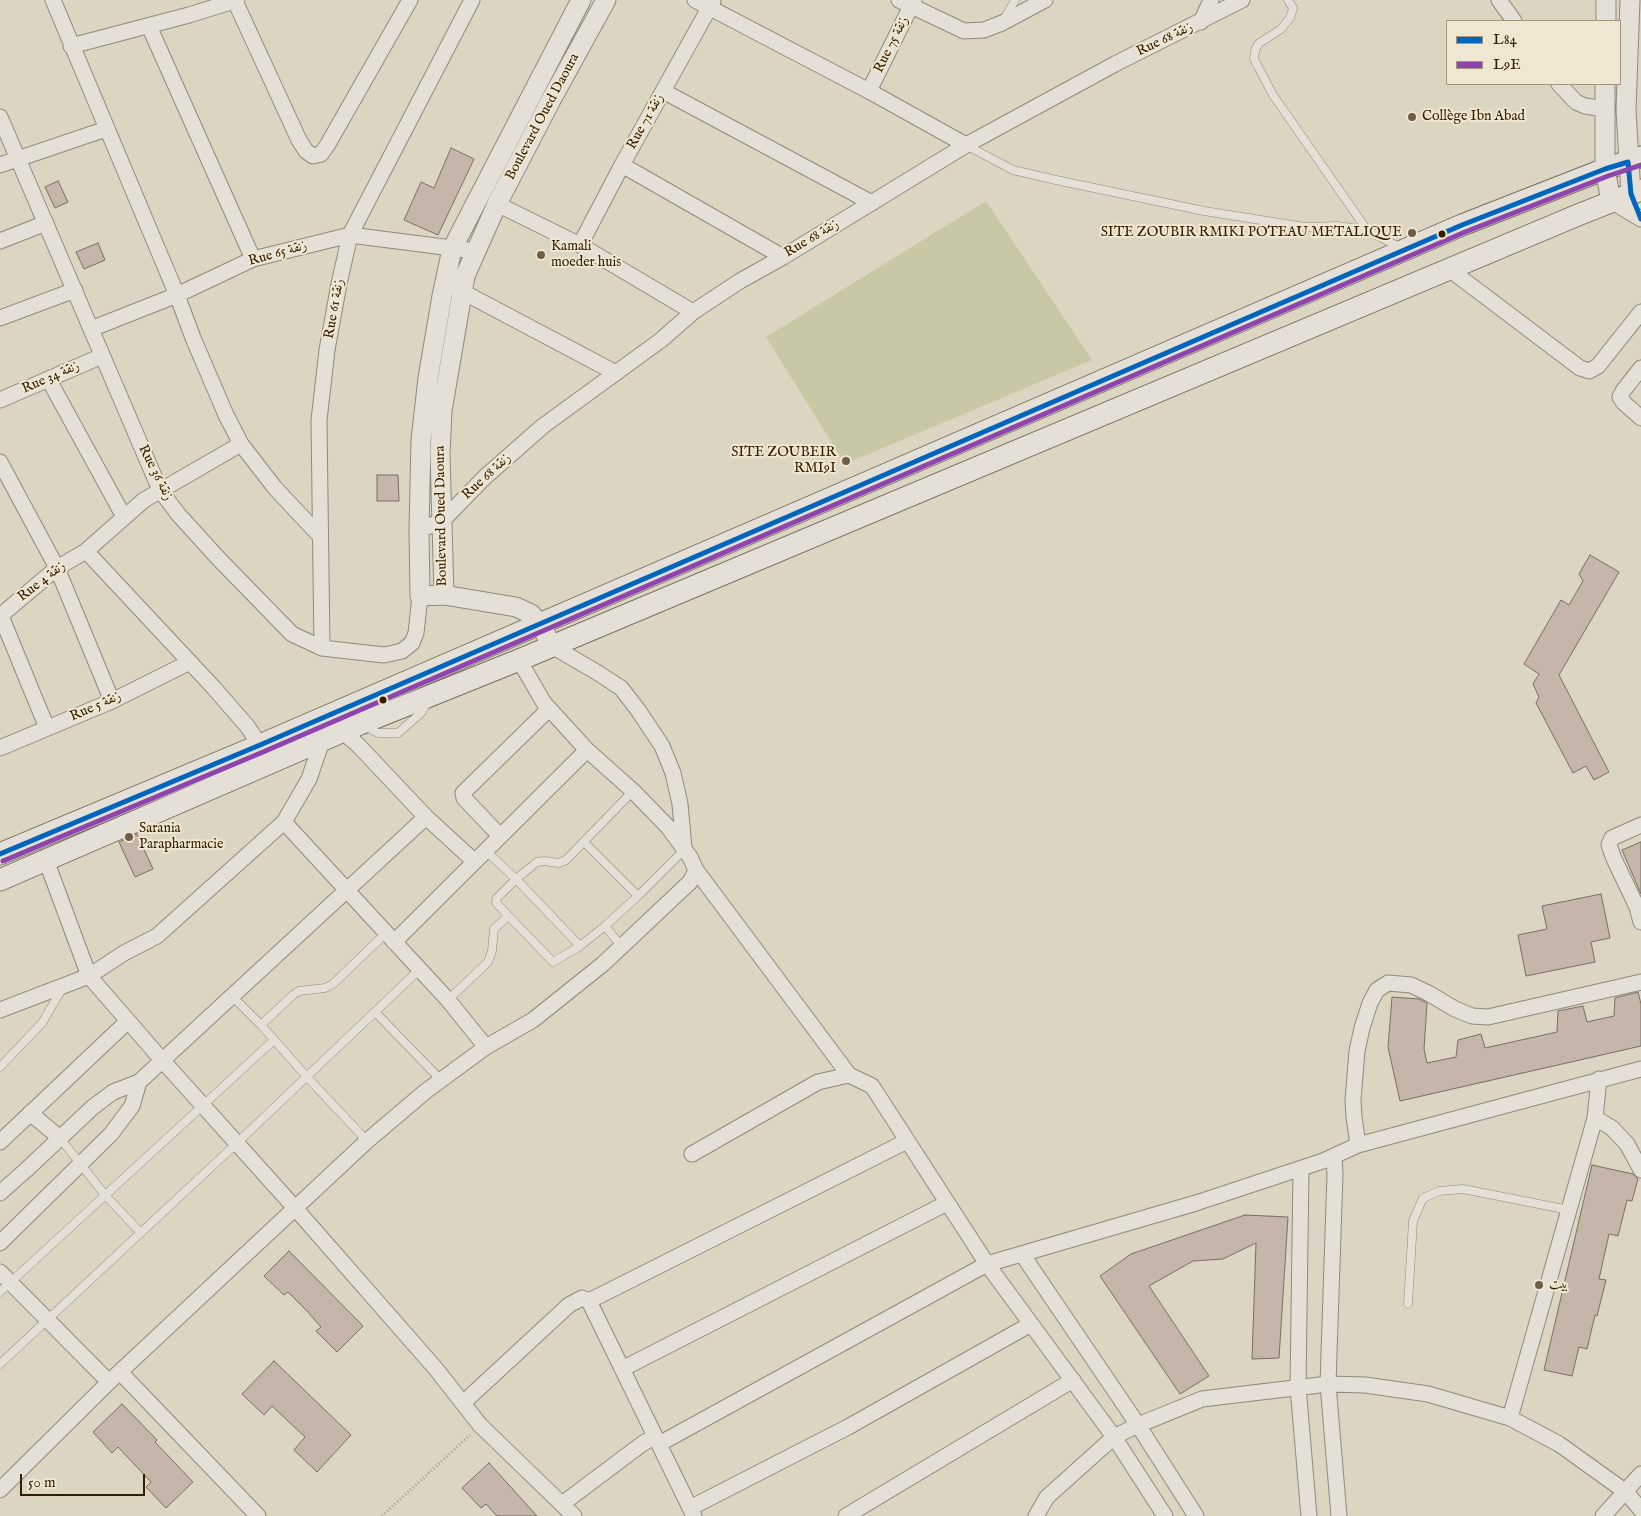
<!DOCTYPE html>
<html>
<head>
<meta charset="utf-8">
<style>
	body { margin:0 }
	#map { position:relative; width:1641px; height:1516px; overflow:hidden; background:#dcd5c2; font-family:"IM FELL English",serif }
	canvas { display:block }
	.legend { position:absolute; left:1446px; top:20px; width:175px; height:65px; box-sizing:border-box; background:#efe7d1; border:1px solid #a5967e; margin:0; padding:6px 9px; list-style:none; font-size:15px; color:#351d01 }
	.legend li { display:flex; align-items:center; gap:10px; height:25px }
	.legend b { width:25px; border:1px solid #a5967e }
	.scale { position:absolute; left:20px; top:1474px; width:125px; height:22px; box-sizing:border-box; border:2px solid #351d01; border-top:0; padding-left:6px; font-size:15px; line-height:18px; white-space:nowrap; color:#351d01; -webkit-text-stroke:4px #efe7d1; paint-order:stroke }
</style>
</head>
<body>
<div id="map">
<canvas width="1641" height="1516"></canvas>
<ul class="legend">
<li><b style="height:6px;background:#0065bd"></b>L84</li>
<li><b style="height:6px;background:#8e44ad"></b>L9E</li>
</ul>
<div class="scale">50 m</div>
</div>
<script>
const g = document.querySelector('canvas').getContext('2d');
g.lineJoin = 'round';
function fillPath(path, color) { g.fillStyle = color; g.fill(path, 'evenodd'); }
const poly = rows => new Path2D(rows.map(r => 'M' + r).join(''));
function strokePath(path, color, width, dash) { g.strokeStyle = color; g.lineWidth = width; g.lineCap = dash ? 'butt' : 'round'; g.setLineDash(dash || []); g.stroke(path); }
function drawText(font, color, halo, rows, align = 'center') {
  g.font = font + ' "IM FELL English",Amiri,serif'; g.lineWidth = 4; g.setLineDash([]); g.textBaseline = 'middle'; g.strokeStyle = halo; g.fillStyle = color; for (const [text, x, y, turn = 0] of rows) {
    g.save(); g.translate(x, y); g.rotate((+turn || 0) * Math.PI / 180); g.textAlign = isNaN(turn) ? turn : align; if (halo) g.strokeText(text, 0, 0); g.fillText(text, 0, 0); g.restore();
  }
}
fillPath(poly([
	[986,201,1092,360,845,464,766,337]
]), '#c9c8a4');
const building = poly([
	[451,148,474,159,438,235,404,220,421,182,434,188,451,148],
	[58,181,68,202,55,208,45,187,58,181],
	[98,243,105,260,84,269,76,252,98,243],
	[377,475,398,475,399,501,377,501,377,475],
	[1590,555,1619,572,1559,675,1609,772,1594,780,1586,766,1573,773,1536,703,1539,697,1533,684,1539,674,1524,664,1561,600,1569,605,1583,581,1579,574,1590,555],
	[137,834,153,869,135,877,119,842,137,834],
	[1641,842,1641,894,1622,850,1641,842],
	[1601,894,1610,938,1591,942,1595,962,1526,976,1518,935,1547,929,1542,906,1601,894],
	[1638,992,1641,1004,1641,1046,1400,1101,1388,1047,1392,997,1419,999,1427,1003,1424,1049,1427,1063,1456,1057,1458,1040,1481,1034,1485,1048,1557,1032,1558,1011,1583,1006,1587,1022,1614,1016,1615,998,1638,992],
	[1592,1165,1633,1174,1638,1179,1632,1201,1627,1200,1618,1236,1609,1234,1599,1279,1606,1280,1597,1316,1595,1315,1587,1349,1579,1347,1572,1376,1544,1370,1592,1165],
	[1245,1215,1288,1217,1279,1358,1252,1359,1256,1243,1223,1259,1193,1261,1149,1286,1209,1376,1180,1394,1100,1276,1131,1254,1245,1215],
	[289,1251,363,1326,337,1352,316,1331,321,1327,307,1311,288,1292,284,1295,264,1276,289,1251],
	[274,1361,351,1435,317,1472,294,1450,305,1437,272,1406,264,1415,242,1394,274,1361],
	[122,1404,157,1440,155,1442,193,1482,166,1508,146,1487,151,1482,118,1447,112,1453,93,1432,122,1404],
	[489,1463,537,1516,497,1516,486,1504,481,1508,462,1488,489,1463]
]);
fillPath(building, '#c6b6a9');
strokePath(building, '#776f61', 1);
const service = poly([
	[1288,0,1293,8,1290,18,1281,29,1258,44,1255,51,1254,59,1273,95,1367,230],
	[1005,18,1015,0],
	[966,145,1013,170,1056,180,1204,211,1305,227,1337,226,1367,230,1401,248],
	[364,726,378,733,398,733,421,713,427,703],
	[633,791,566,860,559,863,544,861,537,862,516,879,497,898,496,902,498,905,553,962,580,946,605,926,638,896,685,849],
	[584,842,638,896],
	[485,850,516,879,580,946],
	[605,926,622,947],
	[232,996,261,1025,307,1077,367,1141],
	[448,1000,488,962,492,951,494,929,508,916],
	[375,1012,441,1080],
	[261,1025,293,995,299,991,325,988,333,984,386,933],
	[0,1067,42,1023,63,987],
	[60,1138,105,1195,141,1233],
	[0,1292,274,1040],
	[1408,1304,1413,1221,1423,1198,1439,1191,1463,1189,1569,1210],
	[0,1364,237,1143,420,969]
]);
const minor = poly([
	[53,0,177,295,193,338,226,415,241,444,275,488,320,536],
	[695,0,869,91,966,145],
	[899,0,964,31,984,30,1002,23,1045,0],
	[1499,0,1514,21],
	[235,1,299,140,306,151,313,156,321,154,328,144,410,0],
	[1201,22,1211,0],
	[149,26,253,259],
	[71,46,189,15,237,0],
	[1559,84,1576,102,1585,106,1604,109],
	[663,91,872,203],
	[869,91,914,0],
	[0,117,160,490,178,514,217,557,292,634,322,648,384,655,402,651,412,643,416,633,420,596],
	[0,165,106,129],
	[622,165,783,257],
	[1611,201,1641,219],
	[497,204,580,245,693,312],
	[0,241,46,223],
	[580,245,622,165,713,1],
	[1449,269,1580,368,1589,371,1598,366,1641,312],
	[461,291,616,373],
	[0,318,75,290],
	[91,329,177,295,253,259,350,235,475,251],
	[1641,368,1623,391,1620,397,1624,403,1641,418],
	[49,380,124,517],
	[0,400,102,356],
	[0,462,57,568,112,701],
	[419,530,442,521,485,477,543,426,661,340,693,312,740,281,783,257,966,145,1115,64,1242,0],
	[86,551,214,688,247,726,260,745],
	[0,616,57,568,86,551,144,500,241,444],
	[1,616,47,728],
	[552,646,598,673,621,688,638,710,662,746,673,773,680,804,684,848],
	[322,648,319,420,327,350,339,284,350,235,472,0],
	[519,660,544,703,587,750,633,791,668,827,690,857,696,870,849,1075],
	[343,732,358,745,426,817,474,861],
	[0,748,112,701,190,662],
	[284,822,448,1000,486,1047],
	[1641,825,1612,838,1609,845,1614,859,1637,907,1641,922],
	[500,836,464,798,463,793,549,709],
	[46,860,89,976,162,1060,295,1208,436,1369,480,1425,574,1516],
	[394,942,587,750],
	[1641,982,1488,1017,1472,1016,1455,1009,1428,993,1411,985,1388,983,1377,990,1370,1003,1362,1028,1357,1051,1353,1100,1354,1117,1358,1145,1641,1069],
	[0,1010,89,976,124,953,157,936,284,822,309,779,322,741],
	[30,1113,60,1138],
	[1595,1118,1612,1128,1627,1144,1641,1170],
	[0,1142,128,1021],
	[692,1154,818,1082,849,1075,872,1086,987,1264,1114,1437,1165,1516],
	[1334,1157,1335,1174,1328,1384,1339,1516],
	[1301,1169,1298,1387,1309,1516],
	[0,1193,26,1170,93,1107,113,1092,139,1082,426,817],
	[0,1243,111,1134,132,1106,139,1082],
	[1022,1254,1138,1425,1196,1516],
	[0,1272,109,1382],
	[589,1301,907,1141],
	[622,1369,947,1203],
	[120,1372,258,1516],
	[463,1403,569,1305,582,1298,589,1301,694,1516],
	[1510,1418,1595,1118,1599,1079],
	[659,1444,987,1264,1196,1203,1323,1161,1358,1145],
	[0,1490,109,1382,367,1141,426,1091,486,1047,533,1020,603,964,690,882,696,870],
	[562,1504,642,1444,655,1436],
	[690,1508,848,1427,1031,1324],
	[846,1516,1073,1380],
	[1036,1516,1047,1497,1114,1437,1138,1425,1202,1399,1328,1384,1365,1385,1428,1394,1510,1418,1559,1444,1626,1492,1641,1510],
	[1603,1516,1641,1474]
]);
const tertiary = poly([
	[1630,0,1626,110,1631,194],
	[1606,21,1606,0],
	[1605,84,1605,169,1611,201],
	[444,595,440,454,442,411,465,276,497,204,551,100,606,0],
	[552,646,540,624,531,614,516,607,444,595,420,596,419,530,421,440,428,378,442,296,452,249,581,0]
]);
const secondary = poly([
	[0,854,260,745,1462,225,1605,169,1641,157],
	[0,880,360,724,519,660,1578,215,1641,190]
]);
strokePath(service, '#90897a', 9);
strokePath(minor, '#90897a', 17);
strokePath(tertiary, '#90897a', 21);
strokePath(secondary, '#776f61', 23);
strokePath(poly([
	[382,1516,470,1435]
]), '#a29d93', 3, [1, 2.5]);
strokePath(service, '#e4e0d7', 8);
strokePath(minor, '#e4e0d7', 15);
strokePath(tertiary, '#e4e0d7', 19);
strokePath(secondary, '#e4e0d7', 21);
strokePath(poly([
	[0,854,260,745,1462,225,1605,169,1628,162,1631,194,1641,219]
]), '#0065bd', 5);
strokePath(poly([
	[3,861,263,752,1465,232,1608,176,1641,165]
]), '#8e44ad', 5);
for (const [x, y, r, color] of [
	[1412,117,5,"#6f5d45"],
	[1412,233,5,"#6f5d45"],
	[1442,234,4.5,"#351d01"],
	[541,255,5,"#6f5d45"],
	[846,461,5,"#6f5d45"],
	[383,700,4.5,"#351d01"],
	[129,837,5,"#6f5d45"],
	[1539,1285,5,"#6f5d45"]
]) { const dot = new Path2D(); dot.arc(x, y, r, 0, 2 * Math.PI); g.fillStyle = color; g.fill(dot); strokePath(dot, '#efe7d1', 2); }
drawText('14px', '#351d01', '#efe7d1', [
	["Rue 68 زنقة",1165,40,-26],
	["Rue 75 زنقة",892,45,-64],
	["Boulevard Oued Daoura",543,117,-62],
	["Rue 71 زنقة",646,122,-61],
	["Rue 68 زنقة",812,239,-31],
	["Rue 65 زنقة",278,254,-16],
	["Rue 61 زنقة",335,309,-80],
	["Rue 34 زنقة",51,378,-24],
	["Rue 36 زنقة",155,473,63],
	["Rue 68 زنقة",487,477,-43],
	["Boulevard Oued Daoura",442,516,-91],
	["Rue 4 زنقة",42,582,-38],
	["Rue 5 زنقة",96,707,-24]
]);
drawText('14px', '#351d01', '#efe7d1', [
	["Collège Ibn Abad",1422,117],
	["SITE ZOUBIR RMIKI POTEAU METALIQUE",1402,233,"right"],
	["Kamali",551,247],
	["moeder huis",551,263],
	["SITE ZOUBEIR",836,453,"right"],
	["RMI9I",836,469,"right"],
	["Sarania",139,829],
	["Parapharmacie",139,845],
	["بيت",1549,1285]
], 'left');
</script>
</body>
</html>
